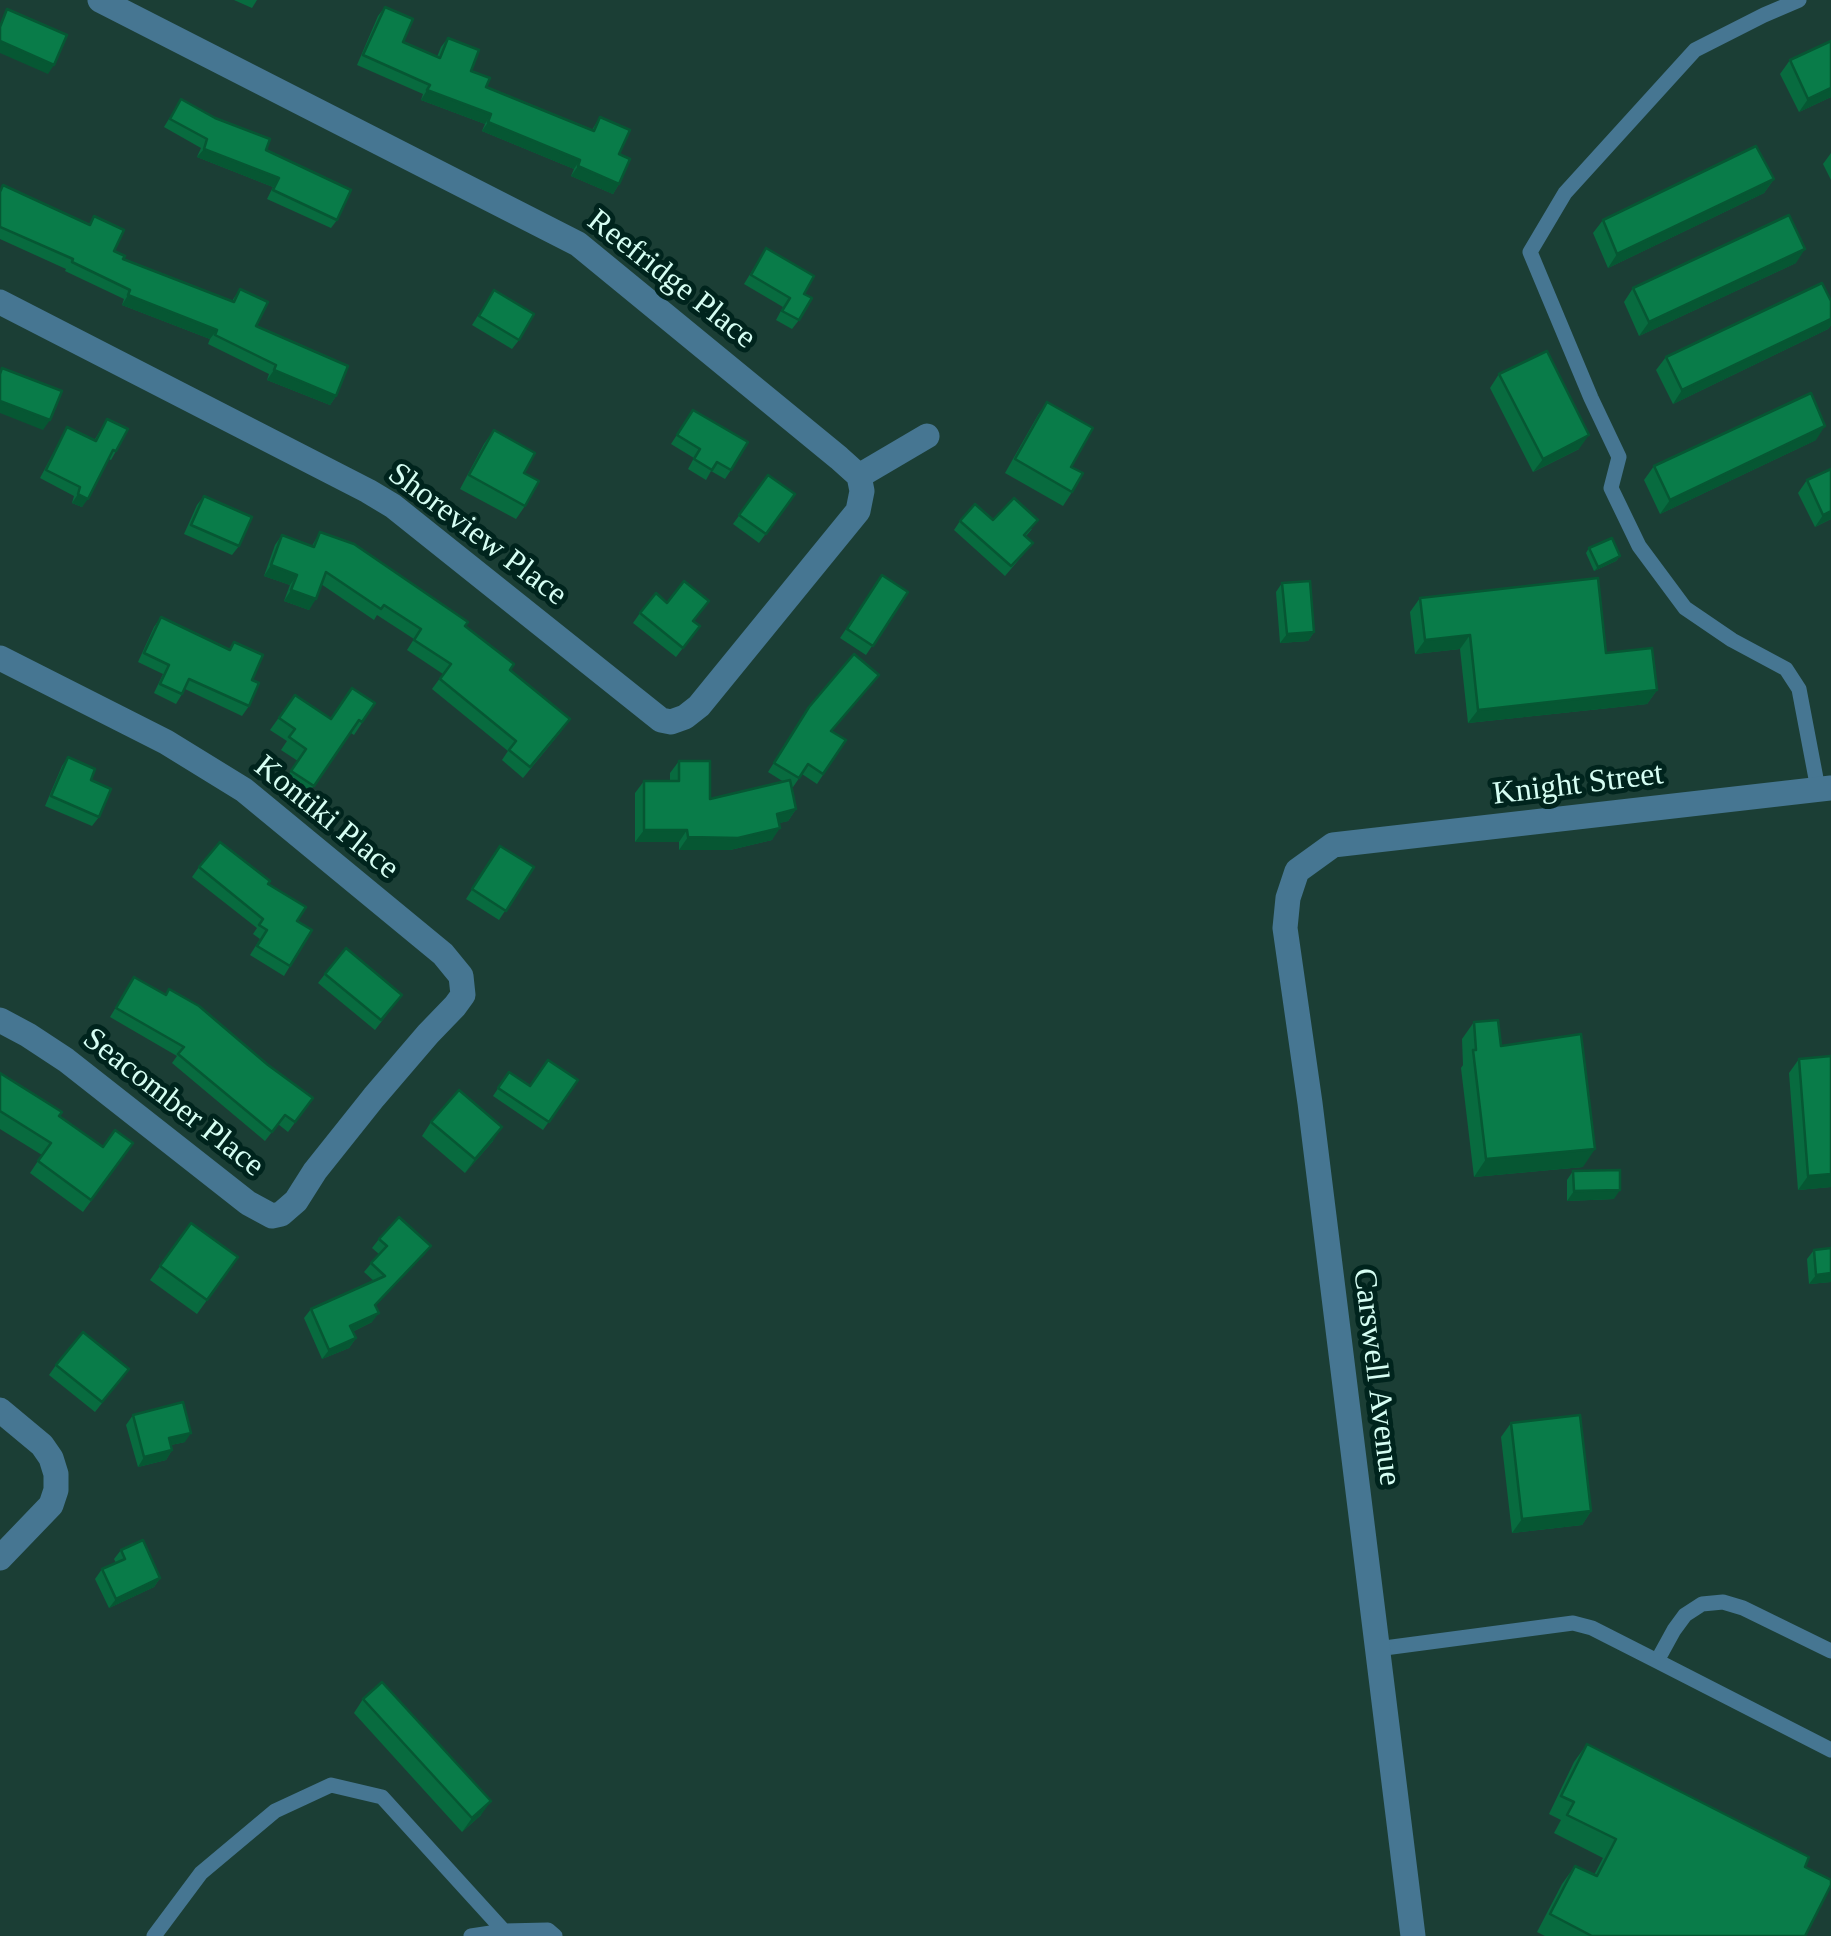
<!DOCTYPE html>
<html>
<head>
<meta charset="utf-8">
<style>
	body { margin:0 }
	canvas { display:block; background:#1b3e35 }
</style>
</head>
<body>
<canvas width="1831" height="1936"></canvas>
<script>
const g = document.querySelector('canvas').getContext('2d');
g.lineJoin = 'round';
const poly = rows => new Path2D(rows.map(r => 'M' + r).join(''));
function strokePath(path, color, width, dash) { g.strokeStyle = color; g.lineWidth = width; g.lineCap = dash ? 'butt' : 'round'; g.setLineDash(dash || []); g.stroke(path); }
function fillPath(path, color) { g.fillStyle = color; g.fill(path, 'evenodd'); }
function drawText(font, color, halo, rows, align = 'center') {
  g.font = font + ' "Times New Roman",serif'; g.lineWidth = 10; g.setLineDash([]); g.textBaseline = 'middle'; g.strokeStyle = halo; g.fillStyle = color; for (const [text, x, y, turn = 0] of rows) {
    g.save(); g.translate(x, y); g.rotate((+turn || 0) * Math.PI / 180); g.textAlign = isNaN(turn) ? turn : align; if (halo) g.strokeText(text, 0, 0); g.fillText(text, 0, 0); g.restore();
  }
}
strokePath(poly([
	[1799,0,1764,15,1695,50,1565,193,1530,252,1591,398,1619,457,1611,488,1639,546,1685,608,1732,640,1786,669,1799,689,1818,789],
	[1377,1649,1573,1623,1592,1628,1657,1661,1831,1750],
	[1657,1661,1674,1630,1685,1615,1702,1604,1723,1602,1743,1608,1831,1651],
	[154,1936,201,1873,275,1811,331,1785,382,1797,504,1931],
	[471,1936,504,1931,548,1930,555,1936]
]), '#467692', 15);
strokePath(poly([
	[0,302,368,491,393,506,661,720,671,722,685,717,699,706,858,511,862,491,859,476,839,458,578,244,100,0],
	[859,476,927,436],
	[0,658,166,742,244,790,443,954,461,976,463,995,455,1006,428,1034,374,1097,315,1171,296,1201,281,1214,272,1216,248,1203,66,1060,28,1035,0,1020],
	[0,1410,42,1445,51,1458,56,1474,56,1490,51,1505,0,1558],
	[1413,1936,1310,1103,1285,928,1288,898,1297,871,1333,845,1831,788]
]), '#467692', 25);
fillPath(poly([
	[234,0,257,0,252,8],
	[385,7,403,42,437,57,441,47,448,38,471,71,486,87,592,130,600,117,619,154,619,184,613,194,571,176,574,169,482,131,485,124,421,100,423,94,357,65,378,16],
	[1831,41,1831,97,1799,112,1780,74,1790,60],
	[181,99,215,118,266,150,337,220,331,228,267,199,273,187,197,157,201,148,164,127],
	[1831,153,1831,180,1823,164],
	[1774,179,1764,193,1608,268,1593,233,1603,220],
	[3,185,89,224,94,216,114,251,123,259,232,301,240,289,256,326,336,396,330,405,267,380,269,374,208,344,210,339,122,305,124,299,65,271,66,269,0,239,0,190],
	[766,248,804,294,799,320,792,329,776,320,783,307,744,284],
	[1796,263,1639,336,1624,302,1633,288],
	[494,290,519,340,512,349,472,325],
	[1831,319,1831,325,1828,329,1673,404,1656,370,1666,357],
	[1499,374,1579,449,1533,472,1490,388],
	[1047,402,1071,467,1072,492,1063,506,1005,473,1038,415],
	[693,410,731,470,725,479,711,471,706,480,688,469,694,458,671,444],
	[107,419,116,451,111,460,109,459,82,507,72,503,74,496,40,478,67,427,94,441],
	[494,430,524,473,525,506,516,519,460,489,484,444],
	[1816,440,1660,514,1644,480,1654,466],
	[768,475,795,494,759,543,733,524],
	[1807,480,1831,519,1815,527,1798,493],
	[204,496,239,546,232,555,184,534,197,505],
	[960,521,1032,529,1026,536,1033,543,1005,576,954,530],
	[320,532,465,626,510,670,563,729,523,778,502,760,508,751,432,689,443,674,407,650,414,639,377,615,374,620,321,584,309,610,284,601,290,585,264,576,275,545,282,535,312,546],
	[1589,548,1620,556,1616,561,1594,571,1586,553],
	[882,575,908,592,866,655,840,638],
	[1282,583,1314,632,1308,641,1280,643,1276,592],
	[1420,598,1606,653,1657,690,1647,704,1468,723,1460,649,1415,654,1410,612],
	[667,603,700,626,676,657,633,623,640,613],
	[161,617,229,649,234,642,252,680,249,706,242,716,185,689,176,704,154,693,163,674,138,662,154,627],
	[879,675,832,731,846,740,817,784,802,774,793,787,791,787,796,809,788,821,779,823,772,840,730,850,679,850,679,842,635,842,635,793,644,781,670,781,670,773,679,761,710,799,784,782,768,772,809,707],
	[295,695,331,719,375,703,354,735,351,733,305,798,283,783,298,761,281,750,287,741,270,730],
	[68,757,91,780,99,817,92,826,45,806,62,766],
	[500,846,534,867,499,920,466,899],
	[199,867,268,884,297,921,290,966,284,976,250,955,260,939,253,934,257,928,192,877],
	[325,974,402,995,375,1030,318,983],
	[134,977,268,1065,313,1098,288,1132,278,1124,265,1141,172,1063,177,1056,110,1017],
	[1474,1022,1583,1167,1474,1177,1461,1068,1463,1065,1462,1039],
	[1799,1059,1831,1187,1798,1190,1789,1073],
	[509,1072,530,1086,578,1080,543,1130,493,1096],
	[0,1073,103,1147,133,1143,83,1212,30,1173,42,1155,0,1129],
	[431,1122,493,1141,465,1173,422,1136],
	[1573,1171,1614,1199,1567,1201,1567,1180],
	[191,1223,238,1257,197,1314,150,1280],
	[379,1239,431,1246,424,1255,375,1306,372,1322,352,1332,356,1338,349,1348,322,1359,304,1318,311,1309,374,1281,364,1272,379,1254,372,1248],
	[1814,1250,1831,1282,1809,1284,1807,1259],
	[56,1365,129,1369,95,1412,49,1375],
	[133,1415,185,1442,171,1445,172,1450,166,1460,138,1467,126,1425],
	[1511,1423,1591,1511,1582,1525,1512,1533,1501,1437],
	[121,1550,160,1578,154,1587,109,1608,95,1579,102,1569,116,1563,114,1559],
	[363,1699,481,1815,462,1832,354,1713],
	[1587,1744,1805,1867,1805,1936,1545,1936,1537,1932,1562,1884,1575,1866,1594,1875,1603,1858,1554,1833,1561,1820,1549,1814,1574,1762]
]), '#086b3f');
fillPath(poly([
	[0,41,54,65,48,74,0,53],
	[1831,88,1831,97,1799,112,1808,99],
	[427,90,491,114,485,124,421,100],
	[488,122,580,160,574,169,482,131],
	[204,149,279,178,273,187,197,157],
	[578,166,619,184,613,194,571,176],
	[1774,179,1764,193,1608,268,1617,254],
	[1805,249,1796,263,1639,336,1649,322],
	[128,295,217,330,210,339,122,305],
	[1831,319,1831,325,1828,329,1673,404,1682,390],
	[274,370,336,396,330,405,267,380],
	[0,401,50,420,43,430,0,413],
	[1825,426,1816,440,1660,514,1670,500],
	[1589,435,1579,449,1533,472,1543,459],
	[78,494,88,499,82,507,72,503],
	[1831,511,1831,519,1815,527,1823,515],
	[1620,556,1616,561,1594,571,1598,567],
	[271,565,297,575,290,585,264,576],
	[291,590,316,599,309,610,284,601],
	[1314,632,1308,641,1280,643,1287,634],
	[1470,635,1460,649,1415,654,1425,640],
	[1657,690,1647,704,1468,723,1478,710],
	[796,809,788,821,768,826,777,814],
	[780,828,772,840,730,850,679,850,688,837],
	[644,830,687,830,679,842,635,842],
	[502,1127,493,1141,465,1173,475,1159],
	[1595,1149,1583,1167,1474,1177,1486,1159],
	[1831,1174,1831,1187,1798,1190,1808,1176],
	[1620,1190,1614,1199,1567,1201,1574,1191],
	[431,1246,424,1255,368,1314,375,1305],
	[1831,1273,1831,1282,1809,1284,1816,1275],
	[379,1313,372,1322,344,1336,350,1326],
	[356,1338,349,1348,322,1359,329,1350],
	[191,1433,185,1442,162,1447,169,1438],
	[172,1450,166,1460,138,1467,144,1457],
	[1591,1511,1582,1525,1512,1533,1522,1519],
	[160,1578,154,1587,109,1608,116,1599],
	[491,1801,481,1815,462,1832,472,1818]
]), '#065733');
const building = poly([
	[385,7,413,19,403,42,440,58,448,38,479,50,471,71,490,78,486,87,594,131,600,117,630,130,619,154,630,159,619,184,578,166,580,160,488,122,491,114,427,90,430,85,363,55,385,7],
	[7,9,67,35,54,65,0,41,0,27,7,9],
	[1831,41,1831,88,1808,99,1790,60,1831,41],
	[181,99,215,118,270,139,266,150,351,190,337,220,273,190,279,178,204,149,207,139,170,119,181,99],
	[1756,146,1774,179,1617,254,1603,220,1756,146],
	[3,185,90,225,94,216,124,230,114,251,125,256,123,259,234,302,240,289,268,302,256,326,348,366,336,396,274,370,276,365,215,335,217,330,128,295,130,290,72,262,73,259,0,227,0,192,3,185],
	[1789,215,1805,249,1649,322,1633,288,1789,215],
	[766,248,814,276,804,294,812,298,799,320,782,311,790,298,751,275,766,248],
	[1822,283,1831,301,1831,319,1682,390,1666,357,1822,283],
	[494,290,534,314,519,340,479,316,494,290],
	[1547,351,1589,435,1543,459,1499,374,1547,351],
	[2,368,62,391,50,420,0,401,0,374,2,368],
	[1811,393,1825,426,1670,500,1654,466,1811,393],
	[1047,402,1093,428,1071,467,1083,473,1072,492,1015,459,1047,402],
	[693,410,748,442,731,470,717,462,712,470,694,459,700,449,677,435,693,410],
	[107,419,128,429,116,451,113,450,88,499,78,494,80,487,46,470,67,427,96,441,107,419],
	[494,430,535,453,524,473,539,481,525,506,469,475,494,430],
	[1831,469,1831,511,1823,515,1807,480,1831,469],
	[768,475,795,494,766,534,739,515,768,475],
	[204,496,252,517,239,546,191,525,204,496],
	[1014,498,1038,520,1024,535,1033,543,1011,566,960,521,975,504,993,520,1014,498],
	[320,532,354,544,468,622,465,626,514,664,510,670,570,719,530,767,509,750,516,741,440,679,451,664,414,640,421,629,384,605,381,609,326,572,316,599,291,590,297,575,271,565,282,535,314,547,320,532],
	[1612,538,1620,556,1598,567,1589,548,1612,538],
	[882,575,908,592,873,646,847,629,882,575],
	[1598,578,1606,653,1652,648,1657,690,1478,710,1470,635,1425,640,1420,598,1598,578],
	[684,581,709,601,693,621,700,626,683,648,640,613,656,593,667,603,684,581],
	[1310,581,1314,632,1287,634,1282,583,1310,581],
	[161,617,230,650,234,642,263,655,252,680,259,683,249,706,189,679,182,694,160,684,169,665,144,653,161,617],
	[854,654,879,675,831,731,846,740,823,774,808,764,799,778,774,763,809,707,854,654],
	[352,688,375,703,362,722,359,720,314,786,291,771,306,749,289,737,295,729,279,718,295,695,331,719,352,688],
	[68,757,95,769,91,780,111,789,99,817,51,796,68,757],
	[679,761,710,761,710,799,790,780,796,809,777,814,780,828,738,838,688,837,687,830,644,830,644,781,679,781,679,761],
	[220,842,270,881,268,884,306,907,297,921,312,930,290,966,257,946,267,930,259,925,263,919,199,867,220,842],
	[500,846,534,867,506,911,472,889,500,846],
	[346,948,402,995,381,1020,325,974,346,948],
	[134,977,166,995,169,989,199,1006,268,1065,313,1098,295,1122,285,1115,272,1132,178,1054,184,1047,116,1008,134,977],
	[1498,1020,1501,1046,1581,1034,1595,1149,1486,1159,1473,1050,1476,1050,1474,1022,1498,1020],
	[1831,1056,1831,1174,1808,1176,1799,1059,1831,1056],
	[548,1060,578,1080,549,1122,498,1088,509,1072,530,1086,548,1060],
	[0,1073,62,1112,59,1116,103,1147,115,1130,133,1143,91,1200,38,1161,51,1143,0,1111,0,1073],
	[459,1090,502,1127,475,1159,431,1122,459,1090],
	[1620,1170,1620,1190,1574,1191,1573,1171,1620,1170],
	[399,1217,431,1246,375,1305,379,1313,350,1326,356,1338,329,1350,311,1309,385,1276,371,1263,387,1246,379,1239,399,1217],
	[191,1223,238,1257,207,1300,160,1266,191,1223],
	[1831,1248,1831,1273,1816,1275,1814,1250,1831,1248],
	[83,1332,129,1369,102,1402,56,1365,83,1332],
	[183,1402,191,1433,169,1438,172,1450,144,1457,133,1415,183,1402],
	[1580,1415,1591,1511,1522,1519,1511,1423,1580,1415],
	[143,1540,160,1578,116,1599,102,1569,125,1559,121,1550,143,1540],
	[382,1682,491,1801,472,1818,363,1699,382,1682],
	[1587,1744,1809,1857,1805,1867,1831,1880,1831,1885,1805,1936,1592,1936,1550,1914,1575,1866,1597,1876,1616,1839,1567,1815,1574,1802,1561,1796,1587,1744]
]);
fillPath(building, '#097c49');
strokePath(building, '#065733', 2.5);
drawText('32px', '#d6fef3', '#00241d', [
	["Reefridge Place",671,280,38],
	["Shoreview Place",477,535,37],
	["Knight Street",1578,785,-7],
	["Kontiki Place",326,818,39],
	["Seacomber Place",173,1103,38],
	["Carswell Avenue",1376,1377,83]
]);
</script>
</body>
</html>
